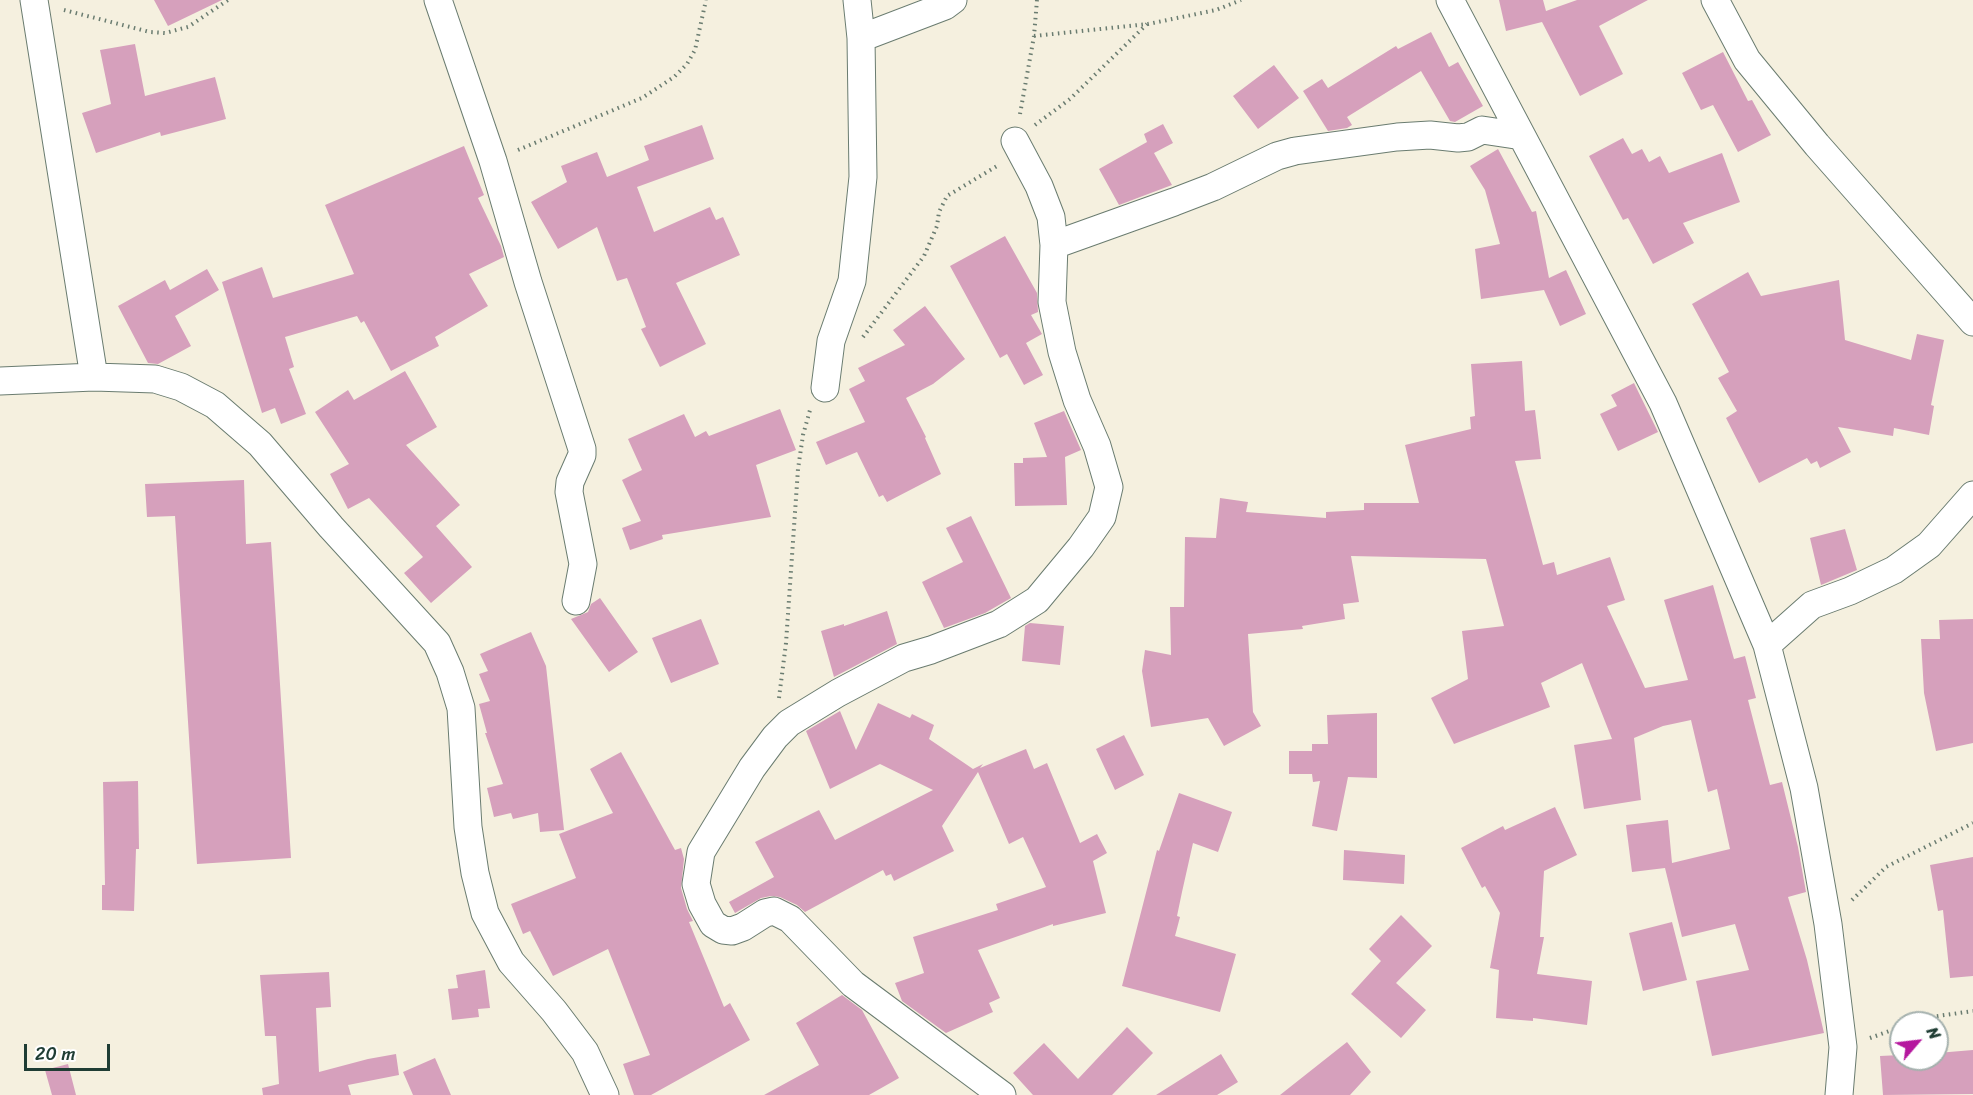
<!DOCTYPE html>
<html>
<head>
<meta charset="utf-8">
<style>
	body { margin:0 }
	#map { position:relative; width:1973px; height:1095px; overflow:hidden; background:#f5f0df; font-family:Sriracha,sans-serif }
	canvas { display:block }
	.north { position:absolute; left:1889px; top:1011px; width:60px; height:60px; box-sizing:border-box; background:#fff; border:2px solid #a5b1ae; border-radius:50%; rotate:62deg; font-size:16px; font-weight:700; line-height:24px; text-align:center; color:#1f3d34 }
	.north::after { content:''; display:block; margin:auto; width:21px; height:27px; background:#b5179e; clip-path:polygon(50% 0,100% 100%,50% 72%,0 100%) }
	.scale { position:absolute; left:24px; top:1044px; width:86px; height:27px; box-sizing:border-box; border:3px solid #1f3d34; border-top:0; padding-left:8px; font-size:18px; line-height:21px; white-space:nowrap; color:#1f3d34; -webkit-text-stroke:4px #fff; paint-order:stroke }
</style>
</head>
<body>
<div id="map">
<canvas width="1973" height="1095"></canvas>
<div class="north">N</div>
<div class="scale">20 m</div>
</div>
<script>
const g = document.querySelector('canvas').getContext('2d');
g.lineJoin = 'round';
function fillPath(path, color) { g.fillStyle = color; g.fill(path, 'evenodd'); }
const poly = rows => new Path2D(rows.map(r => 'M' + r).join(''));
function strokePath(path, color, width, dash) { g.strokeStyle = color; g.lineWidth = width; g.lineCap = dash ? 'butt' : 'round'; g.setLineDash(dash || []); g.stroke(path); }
fillPath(poly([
	[154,0,222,0,168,26],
	[1499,0,1543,0,1546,11,1577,0,1648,0,1599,26,1623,74,1580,96,1542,22,1506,31],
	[1431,32,1449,67,1458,62,1483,106,1455,122,1450,121,1421,71,1347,117,1352,125,1347,128,1328,131,1303,91,1322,79,1328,88,1396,46,1398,49],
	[135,44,145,96,215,77,226,119,161,136,160,132,96,153,82,113,111,104,100,50],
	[1723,52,1748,101,1752,100,1771,135,1738,152,1713,105,1701,110,1682,73],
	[1274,65,1299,98,1258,129,1233,96],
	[1163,124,1173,143,1154,153,1172,185,1119,205,1099,169,1147,142,1144,134],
	[702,125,714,159,637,187,654,232,710,207,716,220,723,217,740,255,676,283,706,344,660,367,641,329,646,327,627,278,617,281,597,227,558,249,531,202,567,182,561,166,597,152,607,177,649,160,644,146],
	[1623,138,1632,154,1642,149,1649,162,1660,156,1669,173,1722,153,1740,202,1683,223,1694,243,1653,264,1628,218,1623,220,1589,156],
	[464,146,484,195,478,198,501,246,504,257,469,274,488,306,435,337,439,346,391,371,364,321,361,323,357,316,285,337,294,367,289,369,306,414,281,424,275,408,262,413,222,282,262,267,273,298,354,274,325,205],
	[1498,149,1532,212,1536,211,1549,278,1566,270,1586,314,1560,326,1544,290,1481,299,1475,249,1500,244,1485,190,1470,166],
	[1005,236,1037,293,1038,312,1031,315,1042,334,1026,343,1043,375,1024,385,1007,354,1000,358,950,266],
	[207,269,219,290,175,316,191,346,158,364,148,363,118,306,165,280,170,290],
	[1748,272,1761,296,1839,280,1845,340,1911,360,1917,334,1944,340,1931,405,1934,406,1929,435,1894,428,1893,436,1838,427,1851,452,1820,468,1817,461,1811,464,1807,458,1759,483,1726,418,1737,411,1718,378,1729,372,1692,304],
	[925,306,965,359,933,384,906,398,926,437,925,438,941,474,887,502,883,495,879,497,857,452,826,465,816,442,865,422,849,389,865,381,858,368,905,345,893,330],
	[1522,361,1525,411,1535,410,1541,459,1515,461,1543,565,1554,562,1557,575,1610,557,1625,600,1607,606,1645,688,1688,680,1664,600,1713,585,1734,659,1745,656,1756,698,1748,700,1770,785,1782,782,1798,847,1806,892,1788,897,1807,960,1824,1033,1712,1056,1696,981,1749,970,1735,924,1682,937,1665,868,1632,872,1626,825,1668,820,1672,863,1730,849,1717,789,1708,792,1691,720,1663,726,1634,738,1641,800,1584,809,1574,745,1612,739,1582,663,1541,683,1550,707,1454,744,1431,698,1468,679,1462,631,1504,626,1486,559,1351,556,1359,602,1343,604,1345,619,1302,626,1303,629,1248,634,1253,712,1261,726,1224,746,1208,718,1151,727,1142,671,1145,650,1171,655,1170,607,1184,607,1185,537,1216,538,1220,498,1248,502,1246,512,1326,518,1326,512,1364,510,1364,503,1419,503,1405,445,1471,429,1470,417,1475,416,1471,364],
	[405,371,437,427,406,445,460,505,436,526,472,567,431,603,404,573,423,557,369,498,348,509,330,474,349,464,315,412,348,390,354,400],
	[1634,383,1658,432,1618,451,1600,414,1617,406,1611,395],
	[780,409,796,450,756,465,771,517,662,535,663,539,630,550,622,528,641,521,622,480,642,470,628,439,684,414,695,437,706,431,709,436],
	[1064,411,1081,450,1065,457,1067,505,1015,506,1014,463,1023,463,1023,458,1047,457,1034,423],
	[244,480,246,544,271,542,291,858,197,864,175,516,147,517,145,484],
	[971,516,1011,598,985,613,944,628,922,582,963,562,946,528],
	[1845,529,1857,570,1821,585,1810,538],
	[600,598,638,652,609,672,571,619,588,612,591,604],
	[887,611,897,644,834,677,821,631,844,624,844,626],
	[701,619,719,664,671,683,652,638],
	[1973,619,1973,743,1936,751,1924,693,1921,639,1940,639,1939,620],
	[1030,623,1064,626,1060,665,1022,661,1025,626],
	[531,632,546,666,564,830,540,832,538,813,513,819,511,813,494,817,487,788,503,784,485,733,487,733,479,704,490,701,479,674,488,671,480,654],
	[878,703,910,718,912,714,934,725,929,739,973,769,983,764,980,768,1026,749,1034,769,1047,763,1080,843,1097,834,1107,853,1093,861,1106,913,1053,926,1053,924,978,950,1000,998,989,1003,993,1012,946,1033,902,1001,895,983,924,973,913,937,998,910,996,904,1046,887,1023,837,1009,844,978,772,942,826,954,851,894,881,891,874,886,876,883,870,805,912,797,905,780,897,771,896,761,898,735,913,729,902,774,877,755,842,819,810,835,840,933,790,880,764,830,789,806,731,840,711,856,750],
	[1377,713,1377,778,1348,777,1337,831,1312,826,1320,781,1313,782,1312,774,1289,774,1289,751,1312,751,1312,744,1328,744,1327,715],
	[1124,735,1144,775,1115,790,1096,749],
	[621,752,675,850,681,848,684,859,681,888,687,909,693,921,689,922,724,1007,730,1003,750,1040,651,1095,634,1095,623,1064,650,1055,608,949,553,976,530,931,523,934,511,904,576,878,559,834,613,813,590,769],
	[138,781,139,849,136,849,134,911,102,910,102,885,105,885,103,782],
	[1179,793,1232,812,1218,852,1193,843,1182,892,1177,916,1180,917,1175,936,1236,954,1220,1012,1122,986,1157,850,1159,851],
	[1555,807,1577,855,1544,871,1540,937,1544,937,1537,974,1592,981,1587,1025,1533,1018,1533,1021,1496,1018,1499,970,1490,968,1500,913,1485,886,1482,888,1461,848,1503,826,1505,830],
	[1344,850,1405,855,1404,884,1343,880],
	[1973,857,1973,976,1950,978,1943,910,1938,911,1930,865],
	[1401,915,1432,946,1396,983,1426,1010,1401,1038,1351,994,1381,961,1369,949],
	[1672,922,1687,980,1643,991,1629,933],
	[485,970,490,1008,478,1009,479,1017,452,1020,448,989,458,988,456,975],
	[329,972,331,1007,316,1008,319,1072,368,1059,396,1054,399,1075,348,1085,351,1095,263,1095,262,1088,279,1084,276,1036,265,1036,260,975],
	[842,995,862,1010,899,1078,869,1095,764,1095,819,1065,796,1023],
	[1127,1027,1153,1053,1112,1095,1033,1095,1013,1073,1044,1043,1078,1079],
	[1347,1042,1371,1072,1350,1095,1280,1095],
	[1973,1050,1973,1094,1883,1095,1880,1056,1901,1055,1901,1059,1937,1059,1937,1053],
	[1221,1054,1238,1082,1217,1095,1156,1095],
	[435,1058,451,1095,413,1095,403,1072],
	[68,1064,76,1095,52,1095,45,1070]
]), '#d6a0bc');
const street = poly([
	[34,0,94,377],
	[438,0,493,161,528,282,582,449,582,455,570,482,569,492,583,564,576,601],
	[1450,0,1663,403,1767,645,1804,788,1828,924,1843,1047,1839,1095],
	[1715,0,1747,60,1817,145,1973,322],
	[861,38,945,6,953,0],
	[1054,245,1174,202,1213,187,1277,156,1295,151,1397,137,1430,135,1458,138,1468,137,1482,130,1522,136],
	[0,381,94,377,155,379,181,387,215,405,260,444,331,527,437,643,450,672,461,708,468,827,475,873,485,913,511,962,554,1011,585,1052,605,1095],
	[825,388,831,341,852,281,863,177,861,38,857,0],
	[1767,645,1812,605,1850,591,1894,570,1929,545,1973,495],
	[1002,1095,853,984,790,919,774,911,765,913,743,927,732,931,723,930,713,924,702,904,696,884,701,852,752,768,775,737,789,723,838,693,904,658,931,650,999,624,1037,600,1081,547,1102,517,1109,487,1097,446,1077,400,1062,352,1052,302,1054,245,1051,217,1039,186,1015,141]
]);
strokePath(street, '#6a7c70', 29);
strokePath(poly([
	[64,10,150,32,165,33,188,27,228,0],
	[1034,36,1148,24,1216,10,1241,0],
	[1020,114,1034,36,1037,0],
	[1035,125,1070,99,1147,24],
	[518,150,642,98,674,77,687,64,695,50,706,0],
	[863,337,924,256,937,226,939,212,947,196,997,166],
	[779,698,786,643,798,469,803,435,810,410],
	[1852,900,1886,867,1973,823],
	[1914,1023,1931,1017,1973,1011],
	[1870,1038,1901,1027]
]), '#6a7c70', 4, [1.5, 4.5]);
strokePath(street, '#fff', 27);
</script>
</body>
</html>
